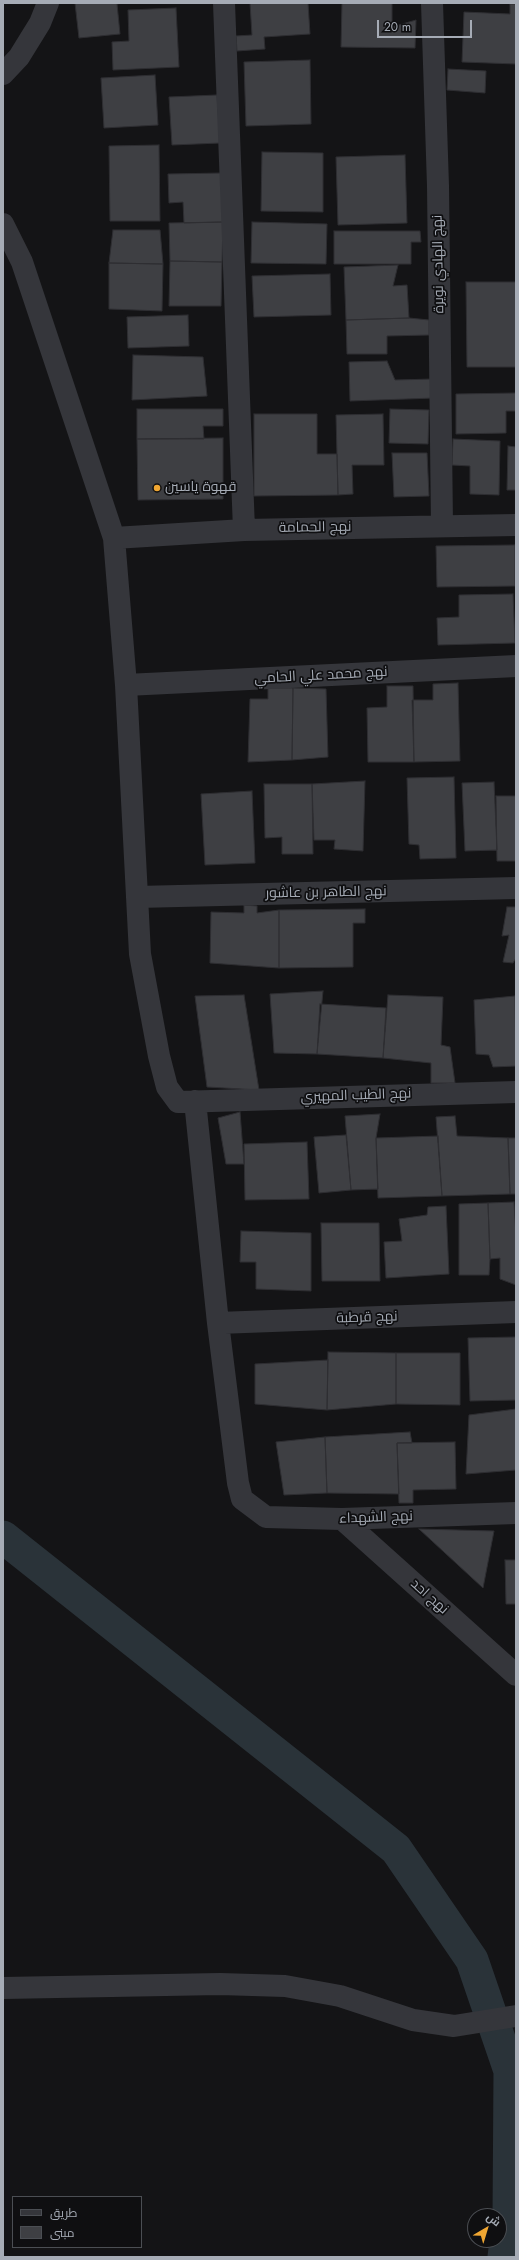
<!DOCTYPE html>
<html>
<head>
<meta charset="utf-8">
<style>
	body { margin:0 }
	#map { position:relative; width:519px; height:2260px; overflow:hidden; background:#141416; font-family:Jost,Cairo,sans-serif }
	canvas { display:block }
	.frame { position:absolute; inset:0; border:4px solid #a6acb6; pointer-events:none }
	.legend { position:absolute; left:12px; top:2196px; width:130px; height:52px; box-sizing:border-box; background:#0f0f11; border:1px solid #4b4e53; margin:0; padding:5px 7px; list-style:none; font-size:12px; color:#a6acb6 }
	.legend li { display:flex; align-items:center; gap:8px; height:20px }
	.legend b { width:20px; border:1px solid #4b4e53 }
	.north { position:absolute; left:467px; top:2208px; width:40px; height:40px; box-sizing:border-box; background:#0f0f11; border:1px solid #4b4e53; border-radius:50%; rotate:38deg; font-size:11px; font-weight:700; line-height:16px; text-align:center; color:#a6acb6 }
	.north::after { content:''; display:block; margin:auto; width:14px; height:18px; background:#f0a632; clip-path:polygon(50% 0,100% 100%,50% 72%,0 100%) }
	.scale { position:absolute; left:377px; top:20px; width:95px; height:18px; box-sizing:border-box; border:2px solid #a6acb6; border-top:0; padding-left:5px; font-size:12px; line-height:14px; white-space:nowrap; color:#a6acb6; -webkit-text-stroke:3px #0f0f11; paint-order:stroke }
</style>
</head>
<body>
<div id="map">
<canvas width="519" height="2260"></canvas>
<div class="frame"></div>
<ul class="legend">
<li><b style="height:5px;background:#35363b"></b>طريق</li>
<li><b style="height:11px;background:#3e3f43"></b>مبنى</li>
</ul>
<div class="north">ش</div>
<div class="scale">20 m</div>
</div>
<script>
const g = document.querySelector('canvas').getContext('2d');
g.lineJoin = 'round';
const poly = rows => new Path2D(rows.map(r => 'M' + r).join(''));
function strokePath(path, color, width, dash) { g.strokeStyle = color; g.lineWidth = width; g.lineCap = dash ? 'butt' : 'round'; g.setLineDash(dash || []); g.stroke(path); }
function fillPath(path, color) { g.fillStyle = color; g.fill(path, 'evenodd'); }
function drawText(font, color, halo, rows, align = 'center') {
  g.font = font + ' Jost,Cairo,sans-serif'; g.lineWidth = 3.5; g.setLineDash([]); g.textBaseline = 'middle'; g.strokeStyle = halo; g.fillStyle = color; for (const [text, x, y, turn = 0] of rows) {
    g.save(); g.translate(x, y); g.rotate((+turn || 0) * Math.PI / 180); g.textAlign = isNaN(turn) ? turn : align; if (halo) g.strokeText(text, 0, 0); g.fillText(text, 0, 0); g.restore();
  }
}
strokePath(poly([
	[3,1537,396,1849,472,1960,510,2071,509,2217,504,2257]
]), '#2a3339', 33);
const building = poly([
	[75,3,123,3,117,4,120,34,79,38,75,3],
	[250,3,308,3,310,34,264,37,265,49,237,51,236,36,252,35,250,3],
	[342,3,392,3,392,27,416,20,415,48,341,47,342,3],
	[510,4,516,4,516,64,462,62,464,12,510,14,510,4],
	[176,8,179,67,113,70,112,42,129,41,128,10,176,8],
	[310,60,311,124,246,126,244,62,310,60],
	[448,69,486,71,485,93,447,90,448,69],
	[155,75,158,125,104,128,101,78,155,75],
	[217,95,220,143,172,145,169,97,217,95],
	[159,145,160,221,110,221,109,146,159,145],
	[262,152,323,153,323,212,261,211,262,152],
	[405,155,407,223,338,225,336,157,405,155],
	[222,173,223,222,184,223,183,202,169,203,168,174,222,173],
	[223,222,222,262,170,261,169,223,223,222],
	[252,222,327,224,326,264,251,263,252,222],
	[113,230,160,230,163,264,109,263,113,230],
	[334,231,420,231,421,242,411,242,411,264,334,264,334,231],
	[170,261,222,262,221,306,169,306,170,261],
	[109,263,163,264,162,311,109,309,109,263],
	[398,265,393,286,407,285,409,318,346,320,344,267,398,265],
	[330,274,331,315,254,317,252,276,330,274],
	[466,282,516,282,516,367,467,367,466,282],
	[188,315,189,346,128,348,127,317,188,315],
	[409,318,429,320,429,335,387,336,387,354,347,354,346,320,409,318],
	[133,355,203,357,207,396,132,400,133,355],
	[387,361,395,380,433,379,434,398,350,401,349,362,387,361],
	[516,393,516,411,506,411,506,433,456,434,456,394,516,393],
	[137,409,223,409,223,426,203,426,204,439,137,439,137,409],
	[390,409,429,410,428,444,389,443,390,409],
	[254,414,317,414,317,454,337,454,338,495,254,496,254,414],
	[383,414,384,465,352,465,353,494,338,495,336,415,383,414],
	[223,438,223,499,138,500,137,439,223,438],
	[453,439,500,441,499,495,470,494,470,466,452,465,453,439],
	[508,446,516,447,516,490,507,490,508,446],
	[392,453,427,453,429,496,394,497,392,453],
	[515,545,515,586,437,587,436,546,515,545],
	[513,594,515,643,438,645,437,618,459,617,459,595,513,594],
	[458,683,460,761,414,762,412,700,433,700,433,684,458,683],
	[387,686,413,686,414,762,368,762,367,708,387,707,387,686],
	[268,688,293,688,292,760,248,762,250,699,268,699,268,688],
	[293,688,326,689,328,757,292,760,293,688],
	[454,777,456,858,420,859,419,845,409,844,407,778,454,777],
	[365,781,363,851,334,849,335,840,314,840,312,784,365,781],
	[494,782,497,850,465,851,462,783,494,782],
	[264,784,312,784,313,854,282,854,282,837,265,838,264,784],
	[252,791,255,863,205,865,201,794,252,791],
	[496,796,516,796,516,861,497,861,496,796],
	[244,905,257,906,257,913,279,910,279,968,210,963,211,912,244,913,244,905],
	[507,907,516,907,516,958,513,963,503,962,509,935,502,936,507,907],
	[365,909,365,923,353,923,353,967,279,968,279,910,365,909],
	[323,991,317,1054,274,1053,270,994,323,991],
	[244,995,259,1090,207,1087,195,996,244,995],
	[388,995,443,997,441,1045,450,1047,455,1083,431,1083,431,1063,383,1058,388,995],
	[515,996,516,1066,493,1067,489,1055,476,1054,474,1000,515,996],
	[320,1004,386,1008,383,1058,317,1054,320,1004],
	[240,1112,244,1164,226,1164,218,1118,240,1112],
	[380,1114,376,1138,378,1189,351,1190,345,1116,380,1114],
	[455,1116,457,1136,508,1138,510,1194,442,1196,436,1117,455,1116],
	[346,1135,351,1190,319,1193,314,1137,346,1135],
	[438,1136,442,1196,378,1198,376,1138,438,1136],
	[508,1138,516,1138,516,1194,510,1194,508,1138],
	[307,1142,309,1199,245,1200,244,1144,307,1142],
	[514,1202,516,1236,516,1285,500,1279,500,1258,490,1259,488,1203,514,1202],
	[488,1203,490,1259,489,1275,459,1275,459,1204,488,1203],
	[446,1206,449,1274,386,1278,384,1242,402,1241,399,1219,427,1215,428,1207,446,1206],
	[321,1223,379,1223,380,1281,322,1281,321,1223],
	[241,1231,311,1233,311,1291,256,1289,256,1262,240,1262,241,1231],
	[516,1337,516,1400,470,1401,468,1338,516,1337],
	[328,1352,396,1353,396,1404,327,1410,328,1352],
	[396,1353,460,1353,460,1405,396,1404,396,1353],
	[328,1360,327,1410,255,1404,255,1364,328,1360],
	[516,1409,516,1470,466,1474,469,1415,516,1409],
	[410,1432,412,1443,397,1443,399,1494,327,1493,325,1437,410,1432],
	[325,1437,327,1493,284,1495,276,1442,325,1437],
	[455,1442,456,1489,413,1490,413,1503,399,1503,397,1443,455,1442],
	[419,1529,494,1531,483,1588,419,1529],
	[505,1560,516,1560,516,1604,506,1604,505,1560]
]);
fillPath(building, '#3e3f43');
strokePath(building, '#2e2e32', 1);
strokePath(poly([
	[224,3,244,530],
	[432,3,438,186,442,525],
	[3,74,19,57,40,23,48,3],
	[3,224,22,262,114,538,126,685,140,954,159,1056,167,1087,178,1102,516,1092],
	[114,538,244,530,516,525],
	[126,685,516,666],
	[137,897,516,888],
	[195,1101,218,1323,238,1483,242,1499,266,1517,342,1519,516,1513],
	[218,1323,516,1312],
	[342,1519,516,1675],
	[3,1988,220,1984,285,1986,340,1996,413,2020,454,2026,516,2016]
]), '#35363b', 22);
for (const [x, y, r, color] of [
	[157,488,4,"#f0a632"]
]) { const dot = new Path2D(); dot.arc(x, y, r, 0, 2 * Math.PI); g.fillStyle = color; g.fill(dot); strokePath(dot, '#0f0f11', 1.5); }
drawText('14px', '#a6acb6', '#0f0f11', [
	["نهج الهادي نويرة",439,264,-91],
	["نهج الحمامة",315,528,-1],
	["نهج محمد علي الحامي",321,676,-3],
	["نهج الطاهر بن عاشور",326,893,-1],
	["نهج الطيب المهيري",356,1096,-2],
	["نهج قرطبة",367,1318,-2],
	["نهج الشهداء",376,1518,-2],
	["نهج احد",429,1597,42]
]);
drawText('14px', '#a6acb6', '#0f0f11', [
	["قهوة ياسين",165,488]
], 'left');
</script>
</body>
</html>
